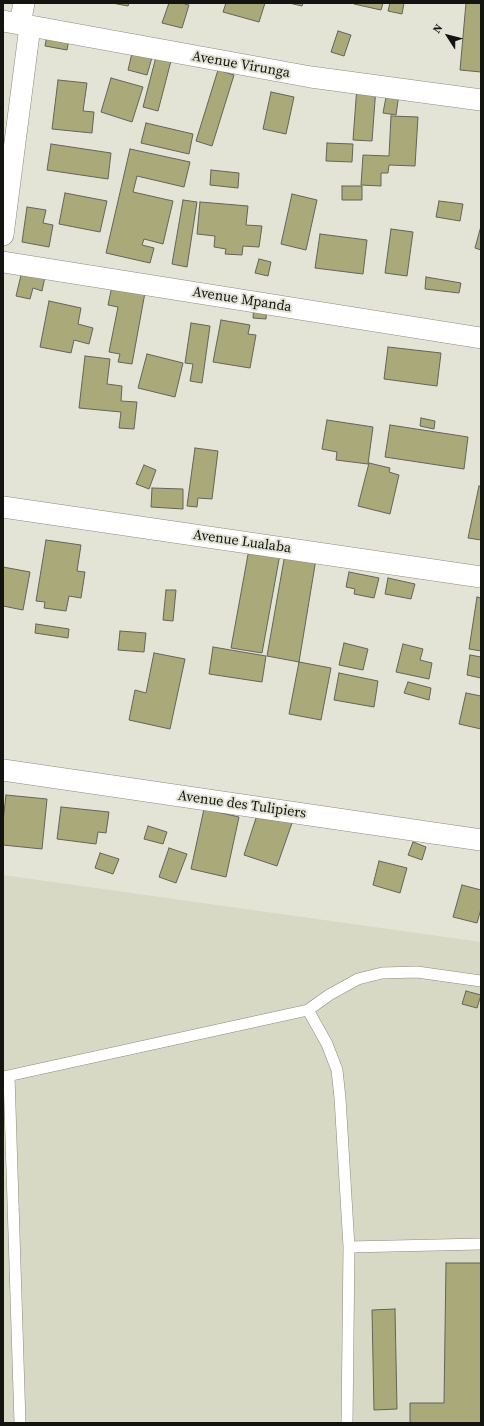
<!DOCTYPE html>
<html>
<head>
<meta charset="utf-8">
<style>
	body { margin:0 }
	#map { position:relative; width:484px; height:1426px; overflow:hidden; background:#e3e4d6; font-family:"Source Serif 4",serif }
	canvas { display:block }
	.frame { position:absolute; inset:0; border:4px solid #13130f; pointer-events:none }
	.north { position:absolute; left:428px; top:16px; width:40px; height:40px; -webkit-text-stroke:3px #e3e4d6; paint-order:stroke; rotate:306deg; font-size:11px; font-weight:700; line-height:16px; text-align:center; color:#13130f }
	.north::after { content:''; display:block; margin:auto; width:14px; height:18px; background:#13130f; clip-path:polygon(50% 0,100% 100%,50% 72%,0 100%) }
</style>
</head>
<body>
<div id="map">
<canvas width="484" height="1426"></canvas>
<div class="frame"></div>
<div class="north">N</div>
</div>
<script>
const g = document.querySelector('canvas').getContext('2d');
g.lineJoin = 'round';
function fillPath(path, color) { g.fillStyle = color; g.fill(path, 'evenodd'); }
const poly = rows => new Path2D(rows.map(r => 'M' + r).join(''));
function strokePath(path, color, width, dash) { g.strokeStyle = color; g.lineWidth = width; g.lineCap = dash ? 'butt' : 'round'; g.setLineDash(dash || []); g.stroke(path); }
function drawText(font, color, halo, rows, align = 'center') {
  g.font = font + ' "Source Serif 4",serif'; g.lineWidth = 4; g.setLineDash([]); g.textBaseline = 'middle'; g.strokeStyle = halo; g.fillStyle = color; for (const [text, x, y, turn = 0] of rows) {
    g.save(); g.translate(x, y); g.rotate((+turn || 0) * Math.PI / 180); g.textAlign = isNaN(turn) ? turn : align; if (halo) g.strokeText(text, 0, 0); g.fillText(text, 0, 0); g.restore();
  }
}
fillPath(poly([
	[3,875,481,942,481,1423,3,1423]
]), '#d8d9c4');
const building = poly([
	[112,3,129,3,128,6,112,3],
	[169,3,181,3,189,5,182,28,162,23,169,3],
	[226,3,265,3,259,22,223,12,226,3],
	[289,3,303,3,302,6,289,3],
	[354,3,383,3,381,10,354,4,354,3],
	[390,3,404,3,402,14,388,11,390,3],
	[466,3,481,3,481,72,460,70,466,3],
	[48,30,70,34,67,50,45,46,48,30],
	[338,31,351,35,344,56,331,52,338,31],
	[133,49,153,54,147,75,128,70,133,49],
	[157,53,172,57,158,111,143,107,157,53],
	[218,70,234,75,212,146,196,141,218,70],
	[111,78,143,87,132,122,101,112,111,78],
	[58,80,87,83,83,111,94,112,92,133,52,129,58,80],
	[357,86,376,87,372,141,353,140,357,86],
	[271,92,294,97,286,134,263,129,271,92],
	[387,92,399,94,396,115,383,113,387,92],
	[391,116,418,117,415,166,389,165,388,173,381,173,381,186,361,185,363,155,389,156,391,116],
	[146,123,193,134,189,154,141,143,146,123],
	[327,143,353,144,352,162,326,161,327,143],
	[51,144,111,153,108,179,47,170,51,144],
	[130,149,190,162,184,187,137,176,133,192,173,201,163,244,144,239,142,245,154,248,150,263,106,253,130,149],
	[211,170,239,173,238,188,210,185,211,170],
	[342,186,362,186,362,200,342,200,342,186],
	[65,193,107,201,100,232,59,224,65,193],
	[292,194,317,200,306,250,281,244,292,194],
	[183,200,197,202,187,267,172,264,183,200],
	[439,201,463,204,460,221,436,217,439,201],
	[200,202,248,206,246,225,262,226,259,247,243,246,242,255,225,254,226,249,214,247,215,236,197,234,200,202],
	[27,207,46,210,43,223,53,225,49,247,22,242,27,207],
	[481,226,481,250,475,248,481,226],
	[391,229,413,232,407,276,385,273,391,229],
	[320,234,367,240,363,274,315,268,320,234],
	[259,259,271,262,268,276,255,273,259,259],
	[23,267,46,272,42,291,33,288,30,299,16,296,23,267],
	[426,277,461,283,459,293,425,289,426,277],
	[113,281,146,287,132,364,118,362,120,354,109,352,118,307,108,305,113,281],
	[49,301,81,308,78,324,93,328,89,344,74,340,71,353,40,347,49,301],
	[254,304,267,305,266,319,253,318,254,304],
	[221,320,250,325,248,334,256,335,250,368,213,362,221,320],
	[191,323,210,326,202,383,190,381,193,364,185,363,191,323],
	[388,347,441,353,437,386,384,379,388,347],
	[147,354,183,363,175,397,138,388,147,354],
	[85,356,110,359,107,384,122,386,121,401,137,402,134,429,119,428,121,412,79,408,85,356],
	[421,418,435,421,434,429,420,426,421,418],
	[327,420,373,427,368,464,336,460,337,452,322,449,327,420],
	[390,425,468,437,464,469,385,457,390,425],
	[195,448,218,451,212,499,198,498,197,507,187,506,195,448],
	[369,463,390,468,389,472,399,475,390,514,358,506,369,463],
	[144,465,156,470,149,489,136,484,144,465],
	[479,486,481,487,481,540,468,538,479,486],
	[152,488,183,489,183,509,151,507,152,488],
	[46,540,81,545,77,571,85,572,81,598,69,596,66,611,44,608,45,602,36,601,46,540],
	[249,549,280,554,262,653,231,648,249,549],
	[285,554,316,559,299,662,267,656,285,554],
	[3,567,30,572,23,610,3,606,3,567],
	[349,572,379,578,374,598,354,594,355,589,346,587,349,572],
	[388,578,415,584,411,599,385,594,388,578],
	[166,590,176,590,173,621,163,620,166,590],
	[477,597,481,598,481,651,469,649,477,597],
	[36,624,69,629,68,638,35,633,36,624],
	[120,631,146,633,144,652,118,650,120,631],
	[344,643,368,649,363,670,339,665,344,643],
	[403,644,423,649,420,660,432,663,429,679,396,672,403,644],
	[213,647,266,656,262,682,209,674,213,647],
	[154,653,185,659,170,729,129,720,135,690,146,693,154,653],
	[470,655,481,657,481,678,467,675,470,655],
	[299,662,331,668,321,720,289,714,299,662],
	[339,673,378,681,374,707,334,700,339,673],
	[408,682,431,688,429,700,404,693,408,682],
	[466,693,481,696,481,729,459,724,466,693],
	[6,795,47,799,42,849,3,845,3,821,6,795],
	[61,807,109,812,106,833,98,832,96,844,57,839,61,807],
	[204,809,239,817,226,877,191,869,204,809],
	[258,812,292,823,277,866,244,855,258,812],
	[148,826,167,832,163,844,144,839,148,826],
	[413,842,426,847,422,860,408,855,413,842],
	[169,848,187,854,176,883,159,877,169,848],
	[100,853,119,859,113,874,95,868,100,853],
	[379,861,407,868,400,893,373,885,379,861],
	[462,885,481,890,481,909,477,923,453,917,462,885],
	[466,991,481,995,477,1008,462,1004,466,991],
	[446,1263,481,1263,481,1423,410,1423,410,1403,444,1403,446,1263],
	[395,1309,397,1409,374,1410,372,1310,395,1309]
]);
fillPath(building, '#a9a97a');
strokePath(building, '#636458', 1);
const lane = poly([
	[308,1010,327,1044,337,1070,340,1098,349,1247,347,1423],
	[9,1076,20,1423],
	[3,1077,308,1010,329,995,358,979,382,973,417,972,481,981],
	[349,1247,481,1244]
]);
const street = poly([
	[3,21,311,77,481,100],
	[20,24,24,3],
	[3,235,30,26],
	[3,262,481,338],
	[3,507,481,577],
	[3,770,481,840]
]);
strokePath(lane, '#8b8b7f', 12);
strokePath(street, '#8b8b7f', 22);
strokePath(lane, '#fff', 11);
strokePath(street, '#fff', 21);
drawText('14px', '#13130f', '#e3e4d6', [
	["Avenue Virunga",241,65,10],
	["Avenue Mpanda",242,300,9],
	["Avenue Lualaba",242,542,8],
	["Avenue des Tulipiers",242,805,8]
]);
</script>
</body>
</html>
